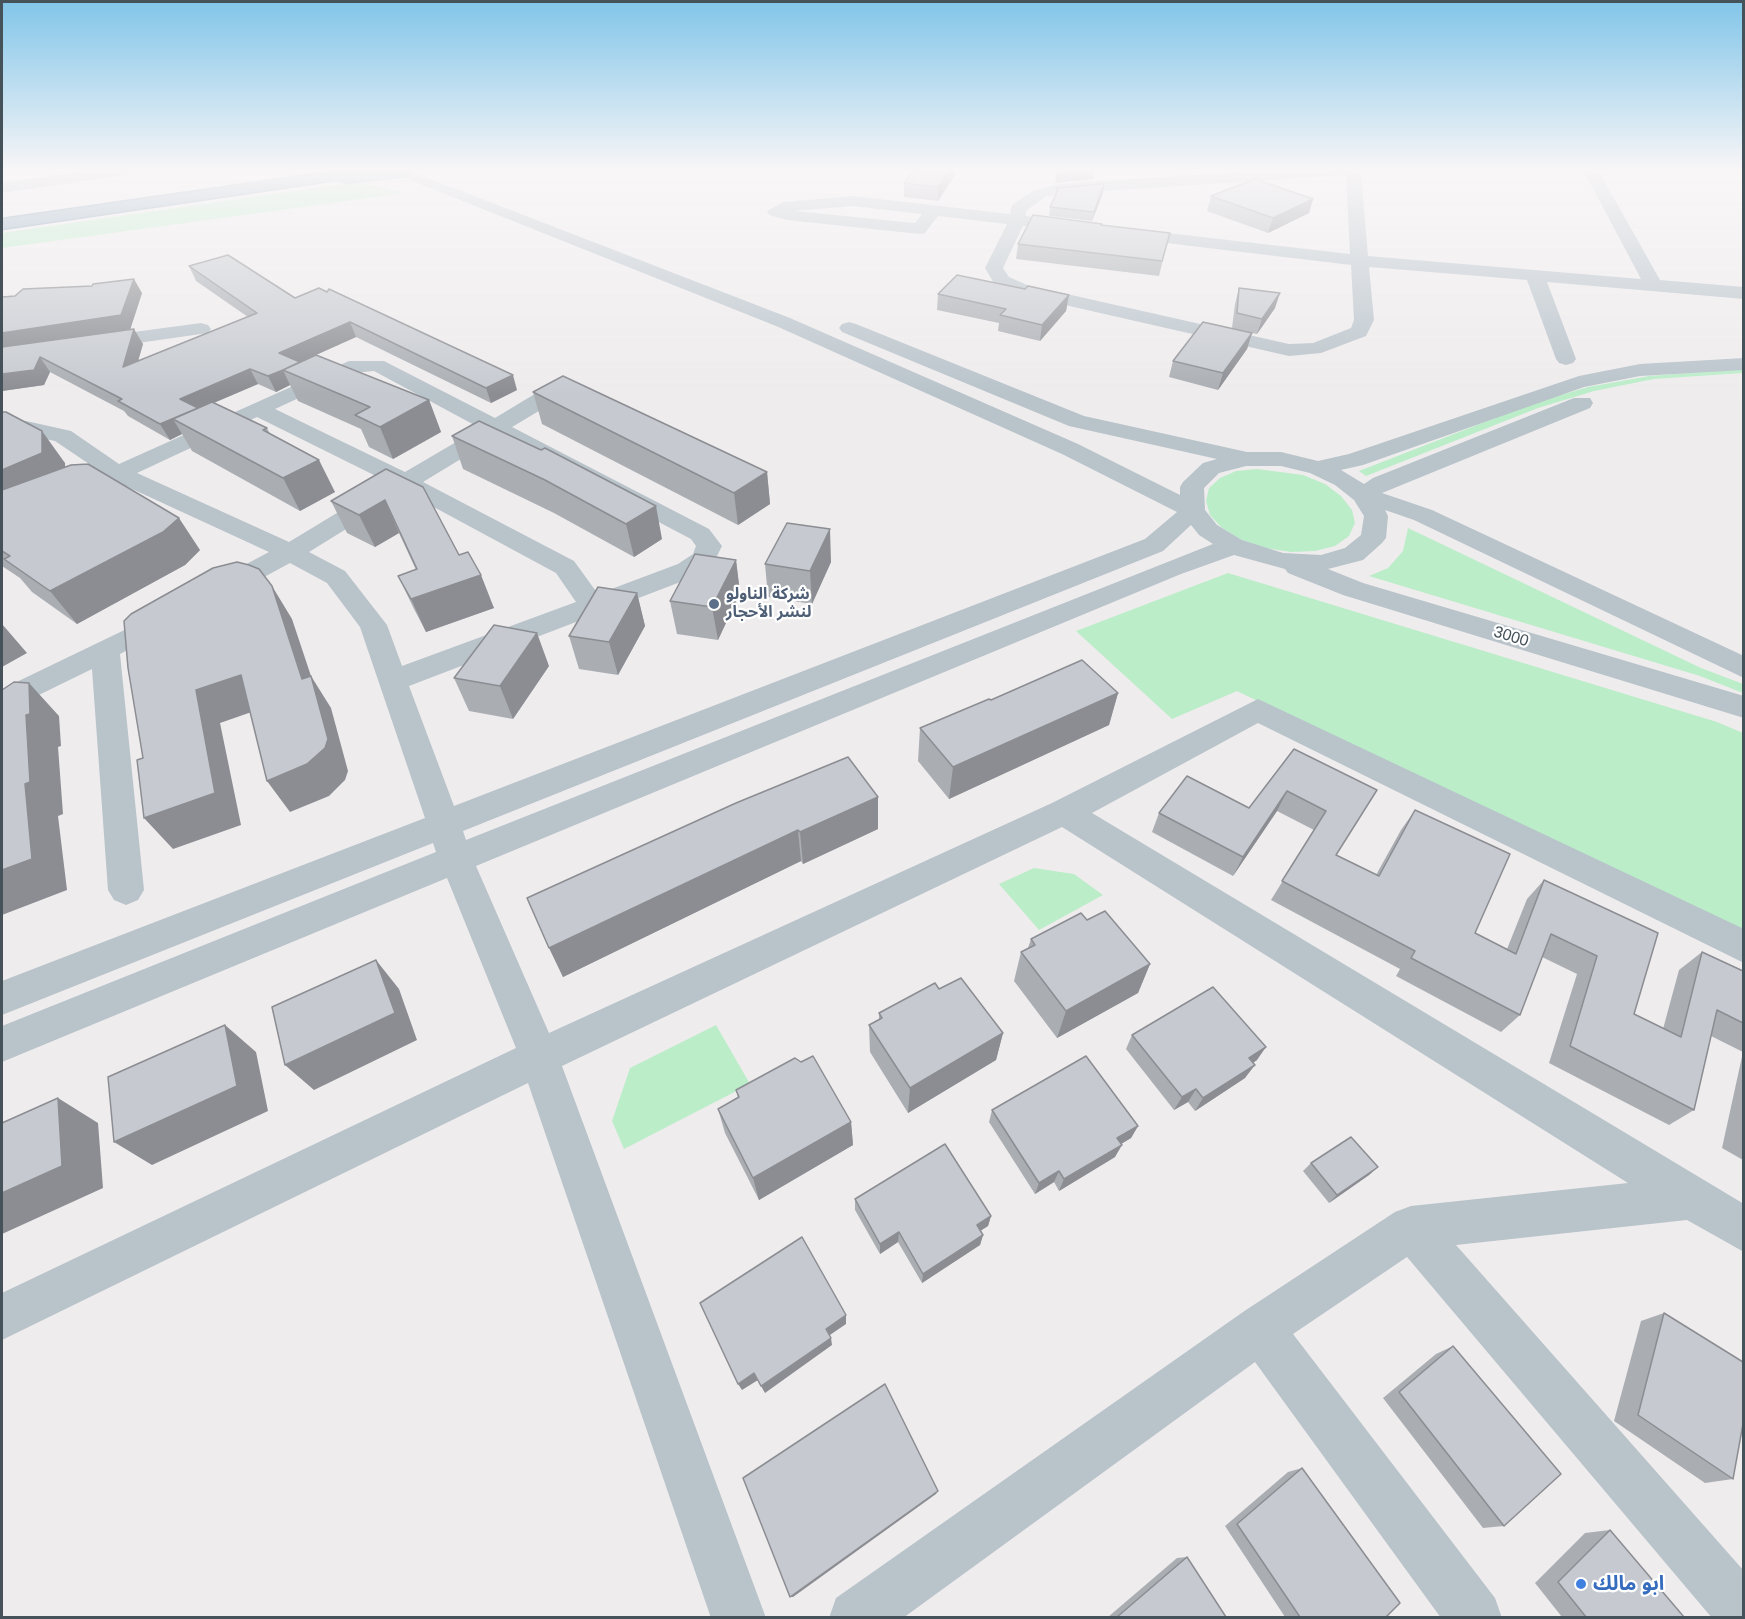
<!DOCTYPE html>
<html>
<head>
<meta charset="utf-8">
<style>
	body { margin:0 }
	#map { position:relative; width:1745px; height:1619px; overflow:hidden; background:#efeced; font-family:Arial,sans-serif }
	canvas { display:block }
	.frame { position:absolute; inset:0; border:3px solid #45525a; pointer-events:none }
</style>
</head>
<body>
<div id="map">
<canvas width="1745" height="1619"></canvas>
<div class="frame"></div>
</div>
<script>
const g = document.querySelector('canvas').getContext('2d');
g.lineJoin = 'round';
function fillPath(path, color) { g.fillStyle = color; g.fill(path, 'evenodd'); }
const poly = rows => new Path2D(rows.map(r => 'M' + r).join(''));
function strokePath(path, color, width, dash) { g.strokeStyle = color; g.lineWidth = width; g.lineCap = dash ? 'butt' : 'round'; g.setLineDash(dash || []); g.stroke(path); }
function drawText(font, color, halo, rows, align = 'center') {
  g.font = font + ' Arial,"Noto Sans Arabic",sans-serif'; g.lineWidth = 4.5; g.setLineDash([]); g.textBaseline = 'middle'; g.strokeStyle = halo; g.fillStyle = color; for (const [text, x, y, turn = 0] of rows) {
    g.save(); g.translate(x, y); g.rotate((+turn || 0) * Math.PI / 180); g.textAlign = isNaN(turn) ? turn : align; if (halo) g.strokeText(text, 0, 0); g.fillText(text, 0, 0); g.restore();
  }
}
fillPath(poly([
	[357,182,406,193,2,248,2,233],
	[1743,369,1743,373,1654,379,1594,391,1538,408,1366,476,1359,471,1531,404,1588,387,1649,376],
	[1257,469,1303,475,1325,484,1341,496,1352,510,1355,523,1349,536,1335,546,1315,551,1291,552,1265,548,1242,540,1222,528,1210,515,1206,501,1209,488,1220,478,1236,471],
	[1408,528,1701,668,1743,684,1743,693,1700,676,1369,576,1388,568,1403,551],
	[1228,573,1717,722,1743,733,1743,936,1237,691,1172,719,1076,631],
	[1034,868,1074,874,1103,895,1039,930,999,884],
	[716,1025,750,1084,624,1149,612,1121,630,1068]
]), '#bbedc9');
const highway = poly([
	[344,170,350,172,352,175,350,178,2,229,2,219,344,170]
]);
strokePath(highway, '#708fa7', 3);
fillPath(poly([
	[105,168,147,168,140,173,2,193,2,183,105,168],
	[380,168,402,168,790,318,1078,444,1180,495,1180,487,1183,482,1203,463,1217,459,1069,426,842,332,839,328,842,324,849,322,856,324,1084,416,1247,452,1281,452,1318,461,1349,454,1579,376,1640,364,1744,358,1744,370,1640,376,1584,387,1363,465,1341,470,1364,484,1373,478,1574,398,1590,398,1593,403,1590,408,1382,493,1432,510,1744,656,1744,678,1414,520,1385,510,1388,516,1386,538,1382,543,1363,560,1328,569,1363,583,1744,696,1744,718,1343,595,1288,573,1285,569,1234,555,1181,574,476,866,549,1033,1052,803,1258,699,1744,929,1744,963,1258,723,1092,813,1744,1204,1744,1252,1687,1220,1456,1245,1744,1571,1744,1618,1712,1618,1407,1257,1293,1334,1495,1598,1502,1618,1441,1618,1255,1362,903,1618,829,1618,836,1598,1243,1312,1395,1212,1411,1206,1628,1183,1062,827,562,1066,766,1618,711,1618,528,1083,2,1340,2,1293,516,1048,447,878,2,1062,2,1026,436,852,433,843,2,1015,2,981,425,818,360,627,327,583,290,563,229,596,219,599,209,596,206,590,209,584,269,552,117,482,105,486,97,484,93,479,101,472,55,441,26,435,2,435,2,421,26,421,71,431,119,464,349,361,384,361,495,418,548,386,564,386,567,391,564,396,512,427,709,529,722,546,713,564,696,576,409,686,454,806,1145,539,1177,512,1062,454,776,326,380,168],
	[374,371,480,428,405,472,275,409,353,373,374,371],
	[257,417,388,482,289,542,137,473,257,417],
	[497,437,691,539,696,546,693,554,678,564,598,594,574,561,423,482,497,437],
	[1246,466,1281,466,1310,473,1335,485,1354,500,1364,516,1361,535,1345,548,1321,555,1283,553,1242,540,1217,525,1205,510,1204,488,1219,473,1246,466],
	[406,492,556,573,576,602,402,666,387,625,345,571,309,552,406,492],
	[1191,525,1199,535,1213,544,466,840,463,831,1163,551,1191,525],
	[1299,168,1381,168,1379,171,1361,173,1368,256,1641,279,1582,168,1597,168,1660,280,1744,287,1744,299,1547,282,1576,359,1573,363,1566,365,1559,363,1556,359,1527,280,1369,267,1374,320,1366,336,1321,353,1289,356,1021,295,995,285,985,268,1007,224,938,216,925,233,919,234,787,220,769,215,767,211,783,202,853,196,1010,214,1012,205,1033,191,1059,184,1299,168],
	[1346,175,1350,254,1124,228,1115,233,1124,238,1351,265,1354,320,1351,328,1313,343,1289,344,1027,285,1009,277,1003,268,1023,226,1073,232,1081,227,1073,222,1026,216,1026,211,1045,197,1059,194,1346,175],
	[853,206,922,214,915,223,795,211,853,206],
	[1717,168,1744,168,1744,175,1724,173,1717,168],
	[201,323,208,325,211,329,208,333,96,349,89,347,86,343,89,339,96,337,201,323],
	[166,610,176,613,180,619,176,625,120,654,144,890,138,900,126,905,114,900,108,890,92,669,2,713,2,689,166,610]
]), '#b8c3ca');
fillPath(highway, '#85a4bb');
const highwayBridge = poly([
	[344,175,406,168]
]);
strokePath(highwayBridge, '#708fa7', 19, []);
strokePath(highwayBridge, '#85a4bb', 17);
fillPath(poly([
	[955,175,938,201,904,197,904,183],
	[1104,184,1103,193,1092,221,1049,216,1050,207,1055,197,1056,188],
	[1211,196,1313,199,1309,213,1268,233,1207,211],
	[1018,244,1166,248,1159,276,1016,259],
	[189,266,295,298,517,390,491,403,356,337,300,362,429,400,441,432,393,459,369,447,361,429,298,401,290,385,276,392,258,384,214,403,267,428,270,434,335,492,300,511,192,451,182,434,170,440,128,416,124,411,50,372,44,385,2,391,2,297,15,296,92,286,142,293,130,330,143,344,138,361,248,317,196,281],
	[1239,288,1275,308,1257,334,1252,333,1247,349,1218,390,1169,377,1173,361,1232,328,1235,304],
	[1025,289,1069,295,1066,311,1040,341,998,331,999,323,937,310,938,294],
	[533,392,767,472,770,504,738,525,542,424],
	[2,412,65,463,65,467,200,550,185,565,77,624,32,592,20,578,2,566],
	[479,421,662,539,634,557,554,513,463,469,452,436],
	[386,469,459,555,494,608,426,632,414,609,398,576,416,570,399,533,375,547,347,533,331,501],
	[736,560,740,593,718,640,677,634,670,601],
	[831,562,812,604,768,597,765,564],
	[637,593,645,626,618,675,579,669,569,636],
	[549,666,513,719,469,711,454,678],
	[1118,693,1109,725,949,799,918,761,920,728,991,700],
	[1294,749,1377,790,1336,855,1376,875,1401,830,1415,810,1475,933,1507,949,1527,899,1544,880,1658,933,1634,1014,1663,1029,1679,970,1702,952,1743,971,1743,1160,1722,1148,1743,1052,1711,1036,1694,1110,1669,1125,1549,1063,1577,974,1542,957,1520,1015,1501,1032,1396,976,1400,969,1271,900,1314,830,1277,811,1233,876,1152,832,1159,813,1249,808],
	[878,797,878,829,803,864,801,861,563,977,527,898],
	[1031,939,1150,964,1138,993,1057,1038,1014,981,1021,952,1028,948],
	[939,989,1003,1033,996,1060,908,1113,870,1052,869,1025,879,1020,879,1013],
	[1132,1035,1257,1060,1253,1063,1245,1078,1195,1111,1188,1102,1174,1110,1126,1049],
	[736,1090,851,1122,853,1145,759,1200,725,1133,718,1109,738,1098],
	[992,1110,1138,1126,1131,1138,1121,1144,1115,1157,1059,1191,1054,1182,1035,1194,989,1122],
	[1311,1163,1378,1167,1369,1175,1329,1203,1303,1171],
	[855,1199,991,1216,988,1226,980,1231,983,1235,980,1245,922,1283,898,1242,880,1254,855,1210],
	[1664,1313,1733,1479,1705,1483,1614,1421,1641,1321],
	[1453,1346,1504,1526,1483,1528,1383,1398,1436,1354],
	[1302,1468,1386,1617,1285,1617,1225,1526,1288,1472],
	[1610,1530,1684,1617,1562,1617,1535,1583,1585,1533],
	[1187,1557,1226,1617,1108,1617,1177,1558]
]), '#aaaeb3');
fillPath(poly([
	[951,168,955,168,955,175,938,201,938,187],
	[1095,168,1094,179,1055,183,1057,169],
	[1104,184,1103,193,1092,221,1094,212],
	[1313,199,1309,213,1268,233,1273,218],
	[134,279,142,293,130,330,2,349,2,333],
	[1280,293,1275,308,1257,334,1262,319],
	[1069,295,1066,311,1040,341,1042,325],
	[350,322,356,337,287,368,279,353],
	[134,329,143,344,132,382,123,367],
	[1252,333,1247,349,1218,390,1223,373],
	[40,357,50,372,44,385,2,391,2,374],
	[250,369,258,384,199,409,173,419,182,434,170,440,160,424,180,399],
	[283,370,290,385,276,392,268,376],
	[513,375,517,390,491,403,486,388],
	[429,400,441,432,393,459,380,427],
	[42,431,65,463,66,486,2,513,2,470],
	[319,460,335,492,300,511,283,478],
	[767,472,770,504,738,525,734,493],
	[385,500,399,533,375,547,359,515],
	[656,506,662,539,634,557,626,524],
	[179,518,200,550,185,565,77,624,50,591],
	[830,529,831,562,812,604,810,571],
	[736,560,740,593,718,640,712,607],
	[481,575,494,608,426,632,411,599],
	[272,586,292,619,316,691,311,676,331,708,348,771,345,780,329,796,290,812,267,781,302,679],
	[637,593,645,626,618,675,609,642],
	[2,624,27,653,2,667],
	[537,633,549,666,513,719,500,686],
	[241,675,263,708,220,723,241,825,173,849,144,818,196,690],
	[29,683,59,716,61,746,58,747,63,814,58,816,67,890,2,915,2,870,25,784,26,715],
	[1118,693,1109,725,949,799,953,767],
	[1287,791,1277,811,1233,876,1243,857],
	[878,797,878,829,803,864,800,832],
	[798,830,801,861,563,977,549,948],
	[376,960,399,989,417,1040,314,1090,285,1065],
	[1150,964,1138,993,1057,1038,1066,1011],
	[225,1025,256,1052,268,1111,152,1165,114,1142],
	[1003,1033,996,1060,908,1113,910,1088],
	[1266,1047,1257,1060,1239,1072,1249,1058],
	[1255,1065,1245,1078,1195,1111,1203,1098],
	[1196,1089,1188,1102,1174,1110,1182,1097],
	[58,1098,98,1123,103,1188,2,1234,2,1193],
	[851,1122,853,1145,759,1200,753,1178],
	[1138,1126,1131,1138,1111,1150,1117,1138],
	[1122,1145,1115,1157,1059,1191,1064,1179],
	[1378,1167,1369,1175,1329,1203,1337,1195],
	[1059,1171,1054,1182,1035,1194,1039,1183],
	[991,1216,988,1226,974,1235,977,1225],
	[899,1232,898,1242,880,1254,880,1244],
	[983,1235,980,1245,922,1283,923,1274],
	[846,1315,846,1324,827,1337,826,1329],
	[831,1338,832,1345,765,1393,761,1386],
	[754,1373,758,1380,742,1390,738,1384],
	[938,1491,936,1494,793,1597,790,1597]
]), '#8b8d92');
const building = poly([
	[915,168,951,168,938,187,904,183,915,168],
	[1255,179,1313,199,1273,218,1211,196,1255,179],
	[1104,184,1094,212,1050,207,1058,190,1056,188,1104,184],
	[1033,215,1102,224,1101,225,1170,233,1162,261,1018,244,1033,215],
	[228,255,295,298,319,288,327,292,329,289,513,375,486,388,350,322,279,353,300,362,283,370,268,376,250,369,180,399,198,408,160,424,118,401,122,399,40,357,34,370,2,374,2,347,134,329,123,367,257,313,189,266,228,255],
	[957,275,1025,289,1028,286,1069,295,1042,325,1000,315,1006,309,938,294,957,275],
	[134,279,121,315,2,333,2,297,15,296,23,289,92,286,93,284,134,279],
	[1239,288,1280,293,1262,319,1237,313,1239,288],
	[1203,322,1252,333,1223,373,1173,361,1203,322],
	[316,355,429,400,380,427,355,415,370,407,283,370,316,355],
	[563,376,767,472,734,493,533,392,563,376],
	[212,402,267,428,263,430,319,460,283,478,173,419,212,402],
	[2,412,6,412,42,431,42,453,2,470,2,412],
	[479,421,541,450,545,448,656,506,626,524,545,480,452,436,479,421],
	[88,464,179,518,163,532,50,591,4,559,10,556,2,551,2,490,71,465,88,464],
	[386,469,423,487,459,555,468,552,481,575,411,599,398,576,417,569,385,500,359,515,331,501,386,469],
	[787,523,830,529,810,571,765,564,787,523],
	[695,554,736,560,712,607,670,601,695,554],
	[237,562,249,565,259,569,272,586,302,679,311,676,328,739,325,748,307,764,267,781,241,675,196,690,215,793,144,818,137,760,143,758,128,668,124,621,131,614,213,568,237,562],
	[598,587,637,593,609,642,569,636,598,587],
	[494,625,537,633,500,686,454,678,494,625],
	[1082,660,1118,693,953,767,920,728,989,699,991,700,1082,660],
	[14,682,29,683,30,714,26,715,30,782,25,784,32,859,2,870,2,690,14,682],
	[1294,749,1377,790,1336,855,1379,876,1415,810,1510,854,1475,933,1516,954,1544,880,1658,933,1634,1014,1681,1037,1702,952,1743,971,1743,1023,1717,1010,1694,1110,1570,1046,1597,956,1551,934,1520,1015,1411,958,1415,951,1282,881,1326,811,1287,791,1243,857,1159,813,1187,776,1249,808,1294,749],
	[848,757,878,797,800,832,798,830,549,948,527,898,736,803,848,757],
	[1105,911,1150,964,1066,1011,1021,952,1035,945,1031,939,1081,913,1087,920,1105,911],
	[376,960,395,1013,285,1065,272,1007,376,960],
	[961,978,1003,1033,910,1088,869,1025,882,1018,879,1013,935,983,939,989,961,978],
	[1213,987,1266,1047,1249,1058,1255,1065,1203,1098,1196,1089,1182,1097,1132,1035,1213,987],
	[225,1025,237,1086,114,1142,108,1077,225,1025],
	[813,1056,851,1122,753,1178,718,1109,739,1097,736,1090,795,1058,801,1062,813,1056],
	[1086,1056,1138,1126,1117,1138,1122,1145,1064,1179,1059,1171,1039,1183,992,1110,1086,1056],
	[58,1098,62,1166,2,1193,2,1123,58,1098],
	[1351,1137,1378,1167,1337,1195,1311,1163,1351,1137],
	[945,1144,991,1216,977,1225,983,1235,923,1274,899,1232,880,1244,855,1199,945,1144],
	[802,1237,846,1315,826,1329,831,1338,761,1386,754,1373,738,1384,700,1303,802,1237],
	[1664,1313,1743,1362,1743,1424,1733,1479,1638,1415,1664,1313],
	[1453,1346,1561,1474,1504,1526,1399,1392,1453,1346],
	[885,1384,938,1491,790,1597,743,1478,885,1384],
	[1302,1468,1400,1603,1386,1617,1300,1617,1237,1524,1302,1468],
	[1610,1530,1684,1617,1586,1617,1558,1582,1610,1530],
	[1187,1557,1226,1617,1117,1617,1187,1557]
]);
fillPath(building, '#c6cad0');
strokePath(building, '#8b8d92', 1.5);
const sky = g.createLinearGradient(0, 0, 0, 395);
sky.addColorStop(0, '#81c5e9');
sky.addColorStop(0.43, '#f8f6f7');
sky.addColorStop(1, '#f8f6f700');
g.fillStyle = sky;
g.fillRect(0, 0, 1745, 395);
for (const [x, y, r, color] of [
	[714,604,6,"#5c6f8a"],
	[1581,1584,6,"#3f7fe0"]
]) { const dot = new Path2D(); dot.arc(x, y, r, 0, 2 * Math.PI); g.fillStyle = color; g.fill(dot); strokePath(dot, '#fff', 2); }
drawText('bold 16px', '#4e5e75', '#fff', [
	["شركة الناولو",726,595],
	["لنشر الأحجار",726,613]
], 'left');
drawText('16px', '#45525a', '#fff', [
	["3000",1511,637,17]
]);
drawText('bold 20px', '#366cbe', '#fff', [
	["ابو مالك",1593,1584]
], 'left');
</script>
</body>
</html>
